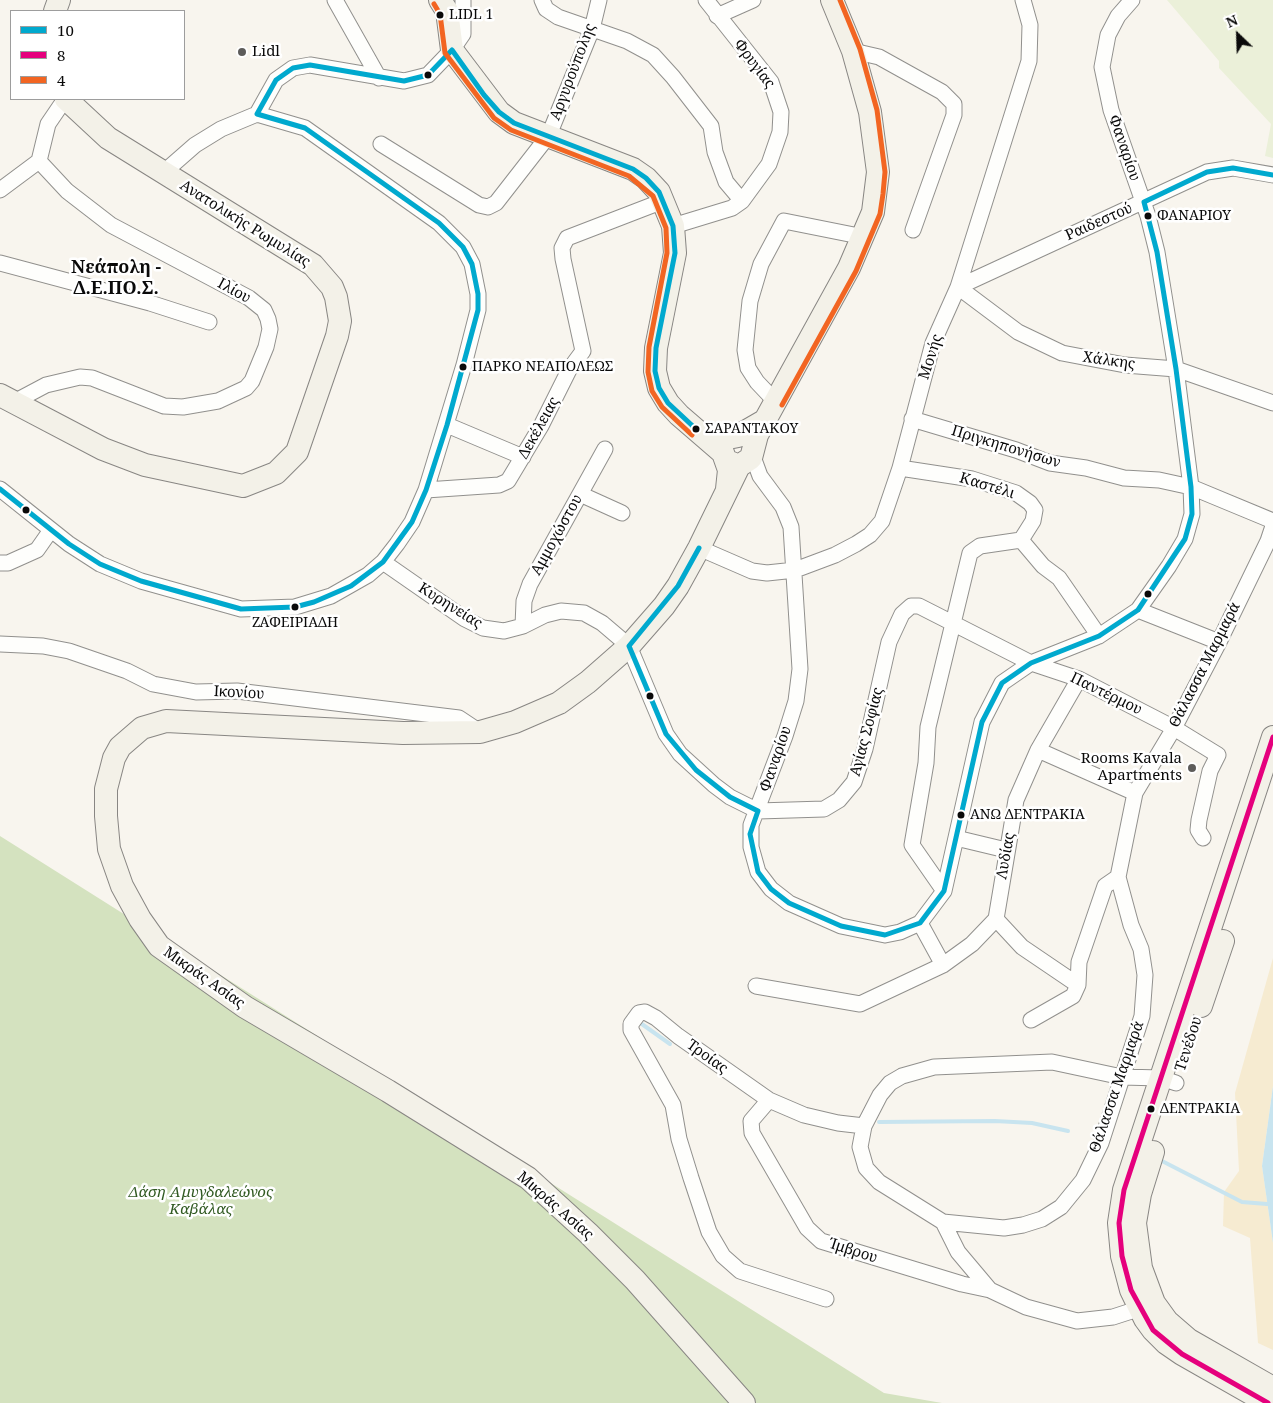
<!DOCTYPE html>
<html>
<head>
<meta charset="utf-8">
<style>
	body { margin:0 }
	#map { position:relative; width:1273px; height:1403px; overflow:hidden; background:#f8f5ee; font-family:"Noto Serif",serif }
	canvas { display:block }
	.legend { position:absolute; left:10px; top:10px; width:175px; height:90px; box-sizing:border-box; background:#fff; border:1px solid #9d9d9d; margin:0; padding:6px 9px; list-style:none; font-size:15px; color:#0a0a0a }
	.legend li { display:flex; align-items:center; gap:10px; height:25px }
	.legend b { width:25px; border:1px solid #9d9d9d }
	.north { position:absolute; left:1213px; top:10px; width:50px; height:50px; -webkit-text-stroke:4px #fff; paint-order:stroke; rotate:336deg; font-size:14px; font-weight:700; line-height:20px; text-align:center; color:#0a0a0a }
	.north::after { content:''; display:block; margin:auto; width:18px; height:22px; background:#0a0a0a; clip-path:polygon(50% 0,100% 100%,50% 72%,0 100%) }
</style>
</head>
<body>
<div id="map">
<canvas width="1273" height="1403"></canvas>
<ul class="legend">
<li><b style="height:6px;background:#00a9ce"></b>10</li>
<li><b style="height:6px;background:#e5007d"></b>8</li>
<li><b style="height:6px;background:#f26522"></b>4</li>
</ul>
<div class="north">N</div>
</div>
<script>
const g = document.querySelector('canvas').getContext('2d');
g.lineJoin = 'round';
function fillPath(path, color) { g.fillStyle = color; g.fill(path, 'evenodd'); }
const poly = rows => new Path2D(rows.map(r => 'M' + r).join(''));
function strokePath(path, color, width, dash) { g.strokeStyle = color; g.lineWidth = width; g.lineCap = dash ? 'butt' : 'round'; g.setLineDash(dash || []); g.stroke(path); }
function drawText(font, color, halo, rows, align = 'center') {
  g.font = font + ' "Noto Serif",serif'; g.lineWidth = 5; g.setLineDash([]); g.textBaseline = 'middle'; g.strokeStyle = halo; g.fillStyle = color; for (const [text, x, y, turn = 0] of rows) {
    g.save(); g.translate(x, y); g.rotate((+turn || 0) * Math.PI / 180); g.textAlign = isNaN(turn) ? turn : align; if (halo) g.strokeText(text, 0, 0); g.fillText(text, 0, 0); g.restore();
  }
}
fillPath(poly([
	[0,836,884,1393,942,1403,0,1403]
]), '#d4e2bf');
fillPath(poly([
	[1273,958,1273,1086,1262,1166,1273,1243,1273,1350,1258,1343,1250,1238,1223,1226,1224,1192,1239,1171,1235,1093]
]), '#f6ebd1');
fillPath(poly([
	[1167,0,1273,0,1273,158,1265,156,1271,124,1219,68,1219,61]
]), '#ebf0d9');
fillPath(poly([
	[1273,1086,1273,1243,1262,1166]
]), '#c8e4ef');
strokePath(poly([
	[639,1022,670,1044],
	[879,1122,995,1121,1032,1123,1068,1131],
	[1162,1161,1242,1202,1267,1204]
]), '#c8e4ef', 4);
const street = poly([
	[335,0,379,78],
	[542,0,546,9,558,17,627,41,653,55,673,77,711,126,715,152,726,182,742,201],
	[717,16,753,0],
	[853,51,879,57,942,92,954,104,954,115,913,230],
	[381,144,479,205,488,207,496,203,549,135,592,29,599,0],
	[163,173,195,145,221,129,257,114,276,80,293,68,310,65,404,81,428,75,452,50,463,34,463,0],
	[1273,175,1233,168,1207,172,958,287,1018,332,1062,353,1125,365,1176,369,1273,403],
	[0,190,39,161],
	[673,226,732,208,742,201,769,164,780,132,781,112,771,82,706,0],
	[0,263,150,303,209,322],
	[775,401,757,382,748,368,745,350,750,301,761,264,784,221,864,237],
	[14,402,46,385,80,377,92,378,164,406,183,407,218,401,246,388,252,381,266,347,270,329,268,319,264,310,249,298,111,225,67,191,39,161,48,124,65,99],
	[912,419,1016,450,1050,463,1086,468,1124,478,1159,480,1191,487,1273,521],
	[447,425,523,457],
	[752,454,760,476,783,507,791,527,800,669,796,701,785,736,751,825,751,847,758,872,771,889,789,903,841,926,885,935,900,932,920,923,944,891,982,722,1002,683,1031,663,1099,636,1138,610,1169,566,1185,539,1192,514,1191,487,1176,369,1157,252,1148,216,1111,110,1102,67,1108,35,1118,16,1132,0],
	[900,468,972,479,1016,493,1030,503,1035,510,1033,521,1021,540,1043,566,1059,578,1099,636],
	[0,489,69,544,100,564,141,581,241,609,295,607,331,596,368,575,383,562,397,544,412,522,426,490,464,365,478,310,478,294,472,264,463,247,439,223,305,128,257,114],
	[426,490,499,485,508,481,541,426,569,370,583,351,563,259,562,248,567,238,663,201],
	[580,494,622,513],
	[699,548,752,571,767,573,795,570,835,555,856,544,870,535,882,521,900,468,933,343,958,287,1029,61,1030,25,1023,0],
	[383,562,465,619,483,628,504,631,523,626,545,615,561,611,584,613,602,623,629,646,666,734,680,754,714,785,730,797,758,811,824,809,839,800,854,782,865,749,889,642,902,614,911,606,919,606,1031,663,1079,679,1174,728,1218,755,1210,771,1199,820,1198,830,1203,838],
	[0,563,8,563,37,550,51,530],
	[1138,610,1219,642],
	[523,626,524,601,530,584,605,449],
	[0,644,43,646,69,651,127,671,153,684,196,692,237,691,459,718,480,732],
	[1038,750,1135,793],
	[956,838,1006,850],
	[944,891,912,845,926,763,928,727,970,553,980,546,1021,540],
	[996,919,1022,947,1078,985],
	[920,923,943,965],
	[756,986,860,1004,943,965,972,944,996,919,1016,800,1038,750,1079,679],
	[1031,1020,1073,996,1078,985,1079,962,1105,886,1118,877],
	[769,1100,751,1121,752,1133,807,1228,821,1241,962,1284,990,1290],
	[864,1126,860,1147,866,1168,879,1182,943,1222,1004,1228,1023,1225,1042,1219,1061,1207,1083,1180,1101,1143,1142,1016,1145,975,1141,949,1131,925,1118,877,1135,793,1174,728,1219,642,1268,541,1273,526],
	[943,1222,958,1252,990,1290,1026,1307,1077,1321,1113,1317,1147,1306],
	[826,1299,740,1271,723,1256,709,1232,691,1178,679,1139,673,1105,631,1030,631,1024,639,1013,645,1012,656,1018,678,1036,769,1100,804,1115,838,1123,864,1126,880,1095,890,1083,902,1076,934,1067,1052,1062,1122,1077,1161,1078,1176,1083]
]);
const secondary = poly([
	[440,0,447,11,452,50,499,112,514,123,633,169,646,178,659,192,673,226,675,253,656,348,655,371,659,388,668,403,679,415,723,453,729,470,727,489],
	[55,11,59,0],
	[0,395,103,449,145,465,243,486,276,473,297,452,337,336,340,321,336,297,332,287,313,265,108,138,66,99],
	[704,435,723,439,738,436,764,421],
	[727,461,739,466,751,458,757,435,849,268,873,212,878,172,870,112,853,51,832,0],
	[739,466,699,548,678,586,664,606,629,646,588,682,559,703,515,722,480,732,403,733,166,721,142,728,120,747,114,758,106,789,106,816,109,849,122,886,140,919,159,946,245,1007,388,1091,528,1178,588,1233,635,1280,744,1403],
	[1201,1006,1223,941],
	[1153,1152,1140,1194,1135,1223,1141,1268,1154,1303,1167,1321,1189,1340,1273,1388],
	[1268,1403,1182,1354,1166,1343,1153,1330,1145,1319,1131,1290,1122,1256,1119,1223,1124,1190,1273,737]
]);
strokePath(street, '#91908d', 17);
strokePath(secondary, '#888683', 24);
strokePath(street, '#fefefc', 15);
strokePath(secondary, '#f3f1e8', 22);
strokePath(poly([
	[0,489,69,544,100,564,141,581,241,609,295,607,314,602,351,586,383,562,412,522,426,490,447,425,478,310,478,294,472,264,463,247,439,223,305,128,257,114,276,80,293,68,310,65,404,81,428,75,452,50,484,95,499,112,514,123,633,169,646,178,659,192,673,226,675,253,656,348,655,371,659,388,668,403,697,430],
	[699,548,678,586,629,646,666,734,696,770,730,797,758,811,750,834,758,872,771,889,789,903,841,926,885,935,920,923,944,891,982,722,1002,683,1031,663,1099,636,1138,610,1185,539,1192,514,1191,487,1176,369,1157,252,1144,202,1207,172,1233,168,1273,175]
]), '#00a9ce', 5);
strokePath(poly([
	[1268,1403,1182,1354,1153,1330,1131,1290,1122,1256,1119,1223,1124,1190,1273,737]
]), '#e5007d', 5);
strokePath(poly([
	[434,4,440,14,445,53,494,118,511,130,629,176,653,196,666,228,667,253,649,347,648,372,652,391,662,407,692,435],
	[782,405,856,271,880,214,883,194,885,172,877,110,860,49,840,0]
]), '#f26522', 5);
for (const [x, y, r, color] of [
	[440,15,4.5,"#0a0a0a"],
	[242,52,5,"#5d5c5a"],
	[428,75,4.5,"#0a0a0a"],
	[1148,216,4.5,"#0a0a0a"],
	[463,367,4.5,"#0a0a0a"],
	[696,429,4.5,"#0a0a0a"],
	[26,510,4.5,"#0a0a0a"],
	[1148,594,4.5,"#0a0a0a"],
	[295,607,4.5,"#0a0a0a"],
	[650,696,4.5,"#0a0a0a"],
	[1192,768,5,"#5d5c5a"],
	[961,815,4.5,"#0a0a0a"],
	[1151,1109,4.5,"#0a0a0a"]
]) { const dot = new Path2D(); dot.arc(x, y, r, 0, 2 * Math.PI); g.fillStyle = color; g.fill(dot); strokePath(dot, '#fff', 2); }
drawText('14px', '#0a0a0a', '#fff', [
	["LIDL 1",449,15],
	["ΦΑΝΑΡΙΟΥ",1157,216],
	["ΠΑΡΚΟ ΝΕΑΠΟΛΕΩΣ",472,367],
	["ΣΑΡΑΝΤΑΚΟΥ",705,429],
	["ΖΑΦΕΙΡΙΑΔΗ",295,623,"center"],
	["ΑΝΩ ΔΕΝΤΡΑΚΙΑ",970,815],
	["ΔΕΝΤΡΑΚΙΑ",1160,1109]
], 'left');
drawText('15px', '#0a0a0a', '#fff', [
	["Lidl",252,52],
	["Rooms Kavala",1182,759,"right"],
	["Apartments",1182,776,"right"]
], 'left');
drawText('15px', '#0a0a0a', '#fff', [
	["Φρυγίας",754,64,53],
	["Αργυρούπολης",573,72,-69],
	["Φαναρίου",1124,148,71],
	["Ραιδεστού",1099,222,-24],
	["Ανατολικής Ρωμυλίας",245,224,32],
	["Ιλίου",234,291,29],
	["Μονής",931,357,-72],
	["Χάλκης",1109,361,8],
	["Δεκέλειας",539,428,-61],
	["Πριγκηπονήσων",1006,447,17],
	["Καστέλι",987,486,17],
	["Αμμοχώστου",557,535,-61],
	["Κυρηνείας",450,606,32],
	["Θάλασσα Μαρμαρά",1205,665,-63],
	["Ικονίου",239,693,3],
	["Παντέρμου",1106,694,26],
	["Αγίας Σοφίας",867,732,-75],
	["Φαναρίου",776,759,-71],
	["Λυδίας",1006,856,-80],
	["Μικράς Ασίας",204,978,35],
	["Τενέδου",1189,1044,-72],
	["Τροίας",707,1057,36],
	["Θάλασσα Μαρμαρά",1117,1087,-71],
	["Μικράς Ασίας",555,1206,41],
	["Ίμβρου",853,1251,18]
]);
drawText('italic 15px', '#315a22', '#fff', [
	["Δάση Αμυγδαλεώνος",201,1193],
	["Καβάλας",201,1210]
]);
drawText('bold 18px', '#0a0a0a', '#fff', [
	["Νεάπολη -",116,268],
	["Δ.Ε.ΠΟ.Σ.",116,289]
]);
</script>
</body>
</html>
